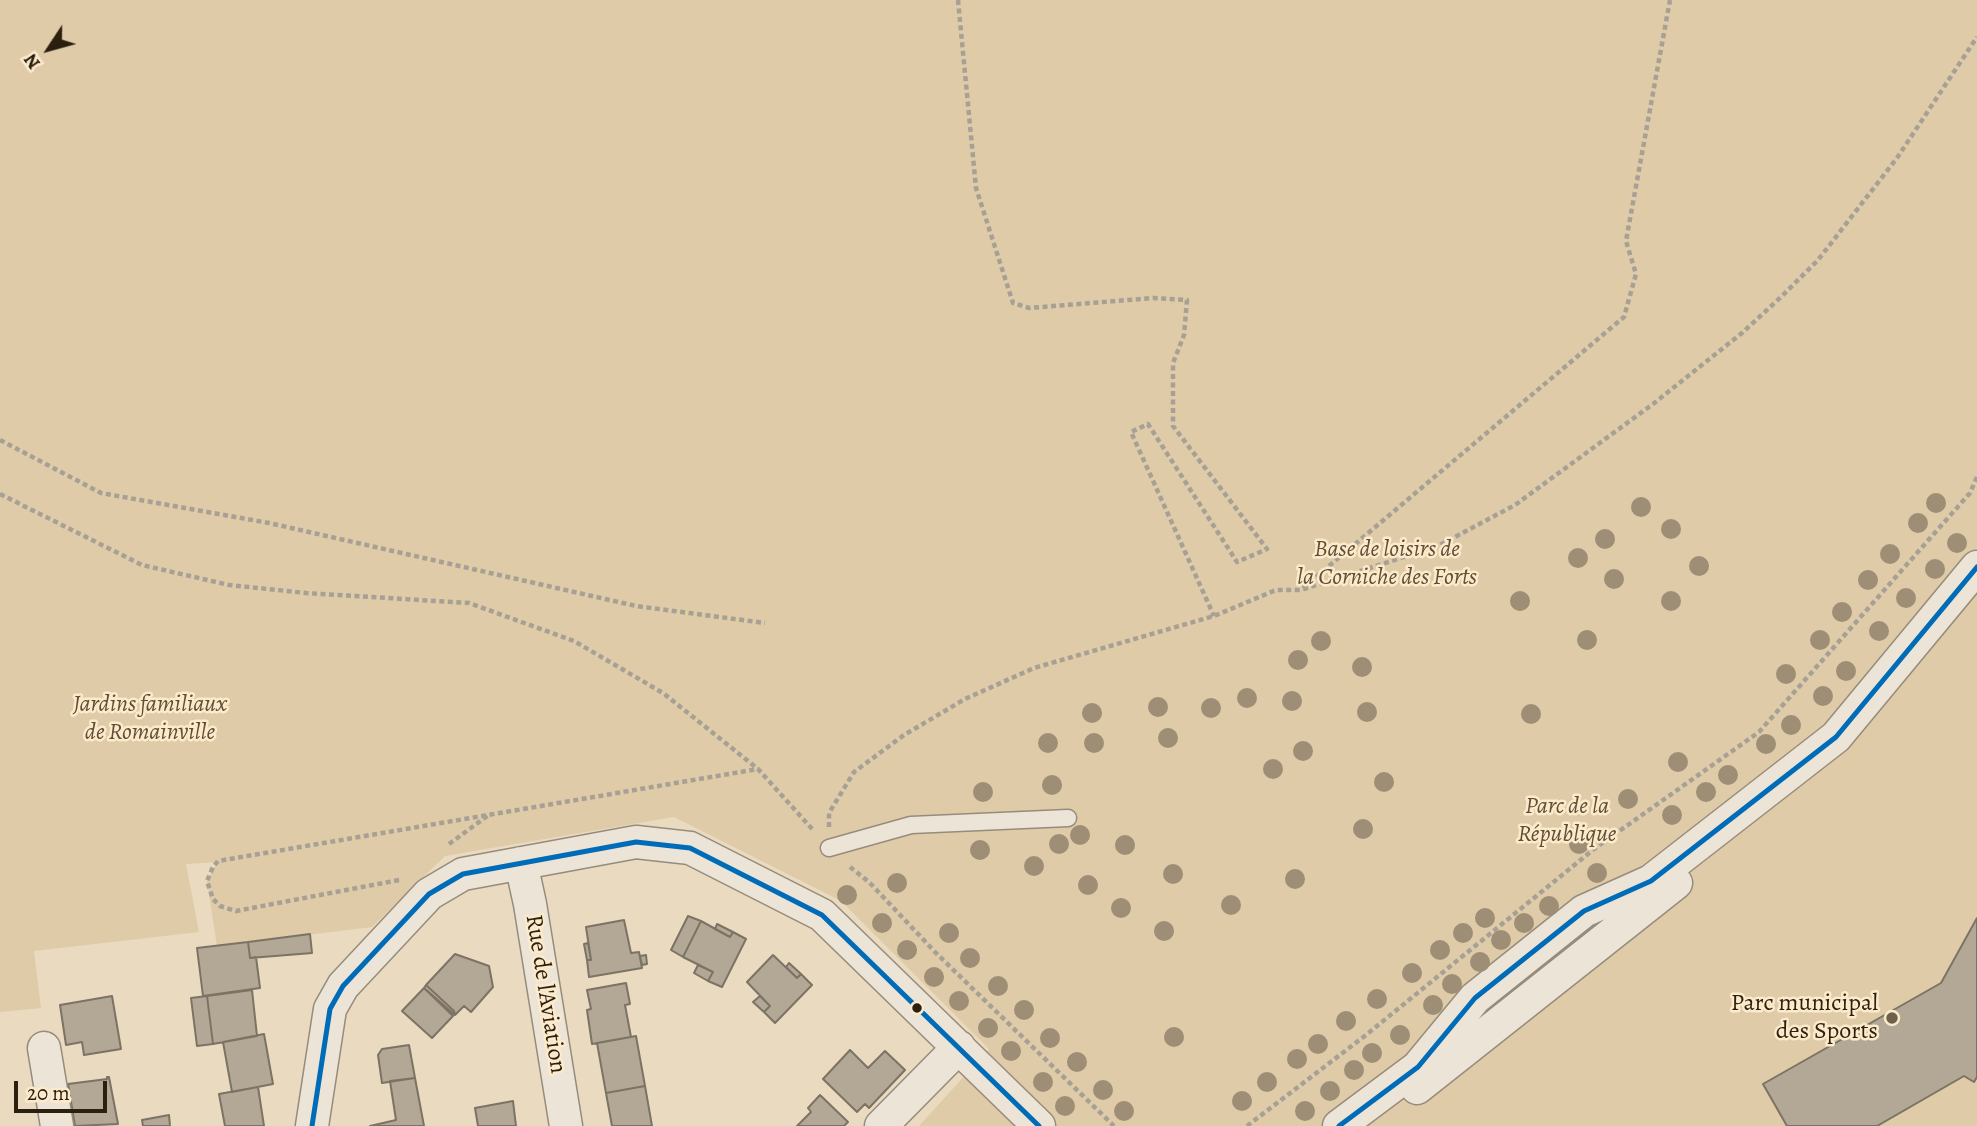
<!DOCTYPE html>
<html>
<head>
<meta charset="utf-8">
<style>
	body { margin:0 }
	#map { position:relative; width:1977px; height:1126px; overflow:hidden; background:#e9dac0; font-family:Alegreya,serif }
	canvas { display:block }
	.north { position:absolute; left:14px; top:14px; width:70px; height:70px; -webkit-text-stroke:5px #fceacb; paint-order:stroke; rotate:234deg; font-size:19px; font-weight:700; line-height:28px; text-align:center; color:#2b1f0f }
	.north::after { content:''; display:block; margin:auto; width:24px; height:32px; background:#2b1f0f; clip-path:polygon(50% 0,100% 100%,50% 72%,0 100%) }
	.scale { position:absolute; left:14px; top:1081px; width:93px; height:32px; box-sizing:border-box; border:4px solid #2b1f0f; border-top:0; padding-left:9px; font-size:21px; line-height:24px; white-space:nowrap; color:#2b1f0f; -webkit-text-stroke:5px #fceacb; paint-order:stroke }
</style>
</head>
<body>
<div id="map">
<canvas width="1977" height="1126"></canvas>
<div class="north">N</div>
<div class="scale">20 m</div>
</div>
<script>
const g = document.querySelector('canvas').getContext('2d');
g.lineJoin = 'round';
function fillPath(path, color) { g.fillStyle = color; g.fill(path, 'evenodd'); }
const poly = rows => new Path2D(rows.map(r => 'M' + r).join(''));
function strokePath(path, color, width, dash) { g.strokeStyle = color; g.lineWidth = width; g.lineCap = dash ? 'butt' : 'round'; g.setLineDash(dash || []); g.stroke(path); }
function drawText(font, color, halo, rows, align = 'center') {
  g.font = font + ' Alegreya,serif'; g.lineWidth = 5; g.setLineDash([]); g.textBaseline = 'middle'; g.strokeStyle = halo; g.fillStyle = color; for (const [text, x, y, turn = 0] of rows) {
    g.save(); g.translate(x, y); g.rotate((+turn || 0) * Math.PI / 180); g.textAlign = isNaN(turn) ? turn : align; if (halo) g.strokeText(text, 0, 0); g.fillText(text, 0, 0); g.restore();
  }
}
fillPath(poly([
	[0,0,1977,0,1977,1126,919,1126,989,1049,841,901,674,817,445,856,372,927,217,946,207,881,217,862,186,864,199,932,34,951,41,1008,0,1012]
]), '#dfcba8');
const building = poly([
	[688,916,701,921,683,957,671,950,688,916],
	[1977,918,1977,1077,1974,1082,1964,1076,1877,1126,1787,1126,1763,1084,1941,983,1977,918],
	[624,920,631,953,639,952,642,968,589,977,587,960,591,960,586,927,624,920],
	[701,921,730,937,733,932,746,939,722,987,708,981,713,972,683,957,701,921],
	[717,924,733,932,730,937,715,929,717,924],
	[310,934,312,953,250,958,248,942,310,934],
	[248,942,250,958,256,957,260,988,203,996,197,948,248,942],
	[588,943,591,960,587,960,584,944,588,943],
	[455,954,489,966,493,987,471,1012,464,1006,455,1015,454,1011,426,985,455,954],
	[646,955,647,964,642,965,640,956,646,955],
	[773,955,797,978,801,974,812,985,775,1023,764,1012,770,1006,747,982,773,955],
	[789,963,801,974,797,978,786,967,789,963],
	[698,965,713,972,708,981,694,973,698,965],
	[626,983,630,1004,625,1005,631,1037,592,1044,587,1010,591,1009,587,990,626,983],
	[426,985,454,1011,455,1015,424,988,426,985],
	[424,988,453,1016,432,1038,402,1011,424,988],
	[252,990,257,1036,213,1044,207,996,252,990],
	[112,996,121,1049,84,1055,82,1042,66,1045,60,1005,112,996],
	[207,996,213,1044,197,1046,191,998,207,996],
	[760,996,770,1006,764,1012,753,1002,760,996],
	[264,1034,273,1084,232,1092,223,1042,264,1034],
	[636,1036,645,1086,606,1093,597,1043,636,1036],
	[409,1045,415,1078,382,1083,378,1055,382,1049,409,1045],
	[850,1050,868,1068,885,1051,905,1070,869,1108,865,1104,857,1112,823,1079,850,1050],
	[107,1077,109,1077,118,1124,75,1126,68,1084,107,1079,107,1077],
	[415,1078,424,1126,370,1126,396,1120,390,1081,415,1078],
	[645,1086,652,1126,612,1126,606,1093,645,1086],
	[258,1087,264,1126,225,1126,219,1094,258,1087],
	[820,1095,848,1122,844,1126,797,1126,811,1112,808,1108,820,1095],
	[513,1101,516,1126,478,1126,475,1108,513,1101],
	[169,1115,170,1126,143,1126,142,1120,169,1115]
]);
fillPath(building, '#b3a896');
strokePath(building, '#7c7364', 2);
const lane = poly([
	[829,848,911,825,1068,818]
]);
const street = poly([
	[521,863,530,904,566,1126],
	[44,1048,57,1126],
	[1417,1088,1676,883],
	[312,1126,330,1009,343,986,429,894,463,874,636,842,690,848,822,915,1039,1126],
	[881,1126,959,1047],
	[1339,1126,1418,1067,1475,998,1584,911,1651,881,1836,737,1977,567]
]);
strokePath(lane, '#968c7c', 19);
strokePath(street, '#968c7c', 35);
strokePath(poly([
	[958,0,976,188,1013,303,1029,308,1153,298,1187,300,1184,335,1173,363,1173,426,1267,549,1237,562,1148,424,1131,432,1214,616],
	[0,440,101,493,269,523,636,606,765,623],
	[0,494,142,565,229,585,306,593,469,603,574,641,663,693,758,769,814,831],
	[1303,588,1624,317,1636,274,1626,241,1670,0],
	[829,827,829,813,854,772,904,735,965,699,1034,668,1214,616,1276,590,1301,590,1438,546,1515,505,1653,404,1742,333,1781,297,1818,260,1897,158,1977,37],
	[449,844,490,814],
	[850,867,869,882,936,953,1114,1126],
	[399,880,236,911,220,906,213,899,207,881,213,867,218,861,758,769],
	[1247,1126,1366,1035,1594,849,1759,732,1970,493,1977,477]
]), '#a7a095', 4.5, [5, 3.5]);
strokePath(lane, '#ece4d7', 16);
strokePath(street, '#ece4d7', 32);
strokePath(poly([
	[312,1126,330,1009,343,986,429,894,463,874,636,842,690,848,822,915,1039,1126],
	[1339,1126,1418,1067,1475,998,1584,911,1651,881,1836,737,1977,567]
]), '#006cb8', 5);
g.fillStyle = '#9d8e75';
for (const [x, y] of [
	[1936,503],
	[1641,507],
	[1918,523],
	[1671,529],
	[1605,539],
	[1957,543],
	[1890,554],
	[1578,558],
	[1699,566],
	[1935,569],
	[1614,579],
	[1868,580],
	[1906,598],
	[1520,601],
	[1671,601],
	[1842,612],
	[1879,631],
	[1587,640],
	[1820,640],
	[1321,641],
	[1298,660],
	[1362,667],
	[1846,671],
	[1786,674],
	[1823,696],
	[1247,698],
	[1292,701],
	[1158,707],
	[1211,708],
	[1367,712],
	[1092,713],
	[1531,714],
	[1791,725],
	[1168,738],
	[1048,743],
	[1094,743],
	[1766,744],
	[1303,751],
	[1678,762],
	[1273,769],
	[1728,775],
	[1384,782],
	[1052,785],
	[983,792],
	[1706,792],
	[1628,799],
	[1672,815],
	[1363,829],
	[1080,835],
	[1059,844],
	[1579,844],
	[1125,845],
	[980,850],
	[1034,866],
	[1597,873],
	[1173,874],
	[1295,879],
	[897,883],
	[1088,885],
	[847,895],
	[1231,905],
	[1549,906],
	[1121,908],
	[1485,918],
	[882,923],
	[1524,923],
	[1164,931],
	[949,933],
	[1463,933],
	[1501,940],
	[907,950],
	[1440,950],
	[970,958],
	[1480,962],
	[1412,973],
	[934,977],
	[1452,984],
	[998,986],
	[1377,999],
	[959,1001],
	[1433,1005],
	[1024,1010],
	[1346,1021],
	[988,1028],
	[1400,1035],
	[1174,1037],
	[1050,1038],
	[1318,1044],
	[1011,1051],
	[1372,1053],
	[1297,1059],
	[1077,1062],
	[1354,1070],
	[1043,1082],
	[1267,1082],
	[1103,1090],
	[1330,1091],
	[1242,1101],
	[1065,1106],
	[1124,1111],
	[1305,1111]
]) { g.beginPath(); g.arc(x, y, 10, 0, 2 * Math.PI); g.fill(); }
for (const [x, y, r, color] of [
	[917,1008,6,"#2b1f0f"],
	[1892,1018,7,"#6e604d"]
]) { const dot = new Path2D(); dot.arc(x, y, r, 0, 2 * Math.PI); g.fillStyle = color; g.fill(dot); strokePath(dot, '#fceacb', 2.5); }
drawText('italic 24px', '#5f4f37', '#fceacb', [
	["Base de loisirs de",1387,550],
	["la Corniche des Forts",1387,578],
	["Jardins familiaux",150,705],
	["de Romainville",150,733],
	["Parc de la",1567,807],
	["République",1567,835]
]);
drawText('24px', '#2b1f0f', '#fceacb', [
	["Rue de l'Aviation",545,994,81]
]);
drawText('24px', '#2b1f0f', '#fceacb', [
	["Parc municipal",1878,1004],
	["des Sports",1878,1032]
], 'right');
</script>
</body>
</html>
